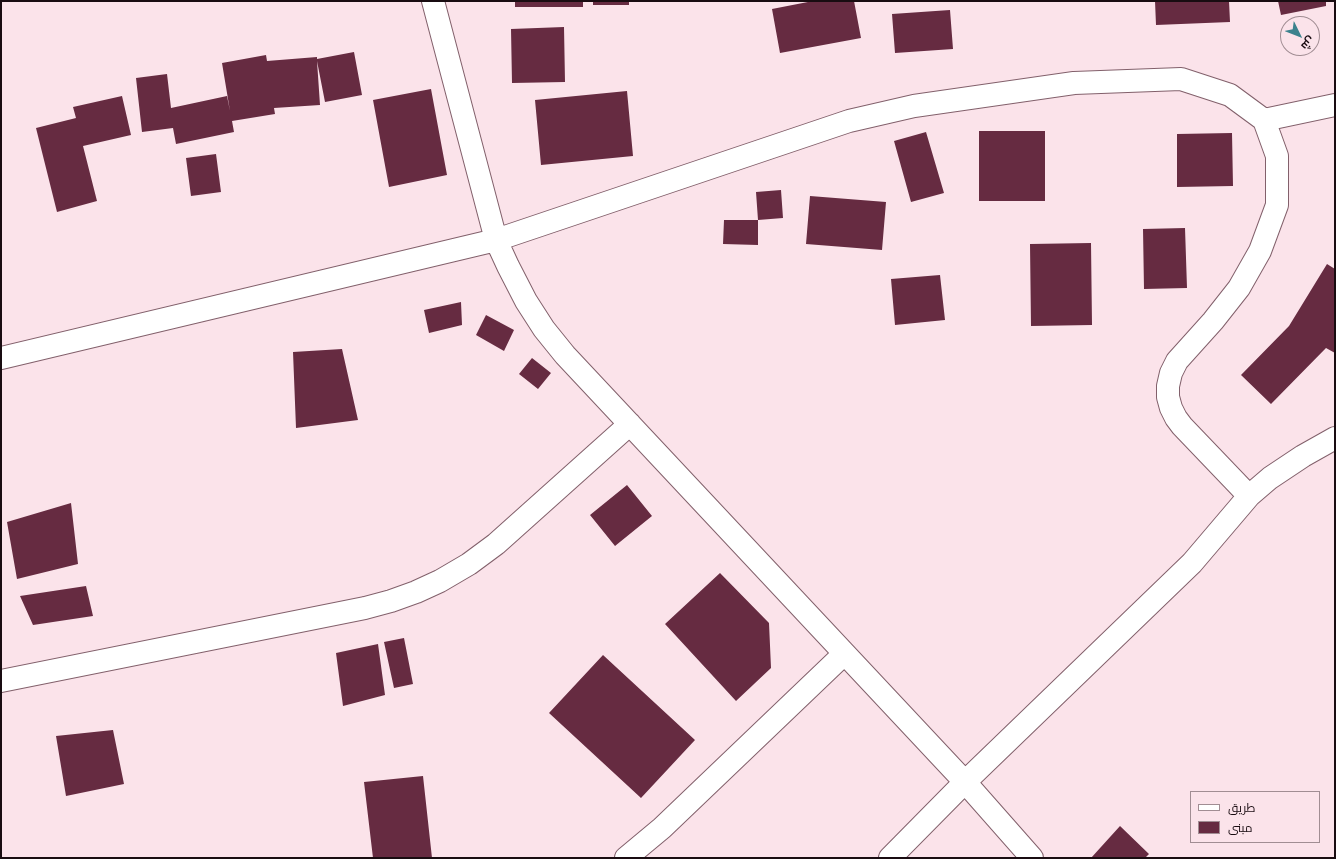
<!DOCTYPE html>
<html>
<head>
<meta charset="utf-8">
<style>
	body { margin:0 }
	#map { position:relative; width:1336px; height:859px; overflow:hidden; background:#fbe3ea; font-family:Cabin,Cairo,sans-serif }
	canvas { display:block }
	.frame { position:absolute; inset:0; border:2px solid #190c11; pointer-events:none }
	.legend { position:absolute; left:1190px; top:791px; width:130px; height:52px; box-sizing:border-box; background:#fbe3ea; border:1px solid #a18d93; margin:0; padding:5px 7px; list-style:none; font-size:12px; color:#190c11 }
	.legend li { display:flex; align-items:center; gap:8px; height:20px }
	.legend b { width:20px; border:1px solid #a18d93 }
	.north { position:absolute; left:1280px; top:16px; width:40px; height:40px; box-sizing:border-box; background:#fbe3ea; border:1px solid #a18d93; border-radius:50%; rotate:133deg; font-size:11px; font-weight:700; line-height:16px; text-align:center; color:#190c11 }
	.north::after { content:''; display:block; margin:auto; width:14px; height:18px; background:#3c828d; clip-path:polygon(50% 0,100% 100%,50% 72%,0 100%) }
</style>
</head>
<body>
<div id="map">
<canvas width="1336" height="859"></canvas>
<div class="frame"></div>
<ul class="legend">
<li><b style="height:5px;background:#fff"></b>طريق</li>
<li><b style="height:11px;background:#662b41"></b>مبنى</li>
</ul>
<div class="north">ش</div>
</div>
<script>
const g = document.querySelector('canvas').getContext('2d');
g.lineJoin = 'round';
function fillPath(path, color) { g.fillStyle = color; g.fill(path, 'evenodd'); }
const poly = rows => new Path2D(rows.map(r => 'M' + r).join(''));
function strokePath(path, color, width, dash) { g.strokeStyle = color; g.lineWidth = width; g.lineCap = dash ? 'butt' : 'round'; g.setLineDash(dash || []); g.stroke(path); }
fillPath(poly([
	[515,1,583,1,583,7,515,7],
	[593,1,629,1,629,5,593,5],
	[813,1,854,1,861,38,780,53,772,9],
	[1155,1,1229,1,1230,22,1156,25],
	[1278,1,1326,1,1326,6,1281,15],
	[950,10,953,49,895,53,892,14],
	[564,27,565,82,512,83,511,29],
	[354,52,362,95,325,102,317,61,320,105,274,108,275,114,232,121,234,132,176,144,173,128,142,132,136,78,167,74,171,108,227,96,230,111,222,63,266,55,267,61,317,57,317,59],
	[431,89,447,175,389,187,373,100],
	[627,91,633,156,541,165,535,100],
	[122,96,131,135,83,146,97,201,57,212,36,128,76,118,73,107],
	[979,131,1045,131,1045,201,979,201],
	[926,132,944,193,911,202,894,141],
	[1232,133,1233,186,1177,187,1177,134],
	[216,154,221,192,191,196,186,158],
	[781,190,783,218,758,220,756,192],
	[810,196,886,202,882,250,806,244],
	[724,220,758,220,758,245,723,244],
	[1185,228,1187,288,1144,289,1143,229],
	[1091,243,1092,325,1031,326,1030,244],
	[1327,264,1335,269,1335,353,1326,348,1271,404,1241,375,1289,326],
	[940,275,945,320,895,325,891,279],
	[461,302,462,325,429,333,424,310],
	[486,315,514,330,504,351,476,335],
	[342,349,358,420,296,428,293,352],
	[532,358,551,373,538,389,519,374],
	[627,485,652,516,615,546,590,515],
	[71,503,78,564,17,579,7,522],
	[720,573,769,623,771,668,736,701,665,624],
	[86,586,93,616,33,625,20,596],
	[404,638,413,684,394,688,384,642],
	[378,644,385,695,343,706,336,653],
	[603,655,695,740,641,798,549,713],
	[113,730,124,784,66,796,56,736],
	[423,776,432,858,373,858,364,782],
	[1120,826,1149,854,1145,858,1091,858]
]), '#662b41');
const street = poly([
	[433,1,496,240,508,266,526,301,544,329,565,355,965,782,1032,858],
	[1264,120,1335,105],
	[1,358,496,240,849,121,914,106,1074,83,1181,79,1230,95,1264,120,1277,156,1277,205,1260,251,1239,288,1213,321,1177,361,1171,373,1168,386,1168,397,1171,408,1176,418,1182,426,1249,496],
	[1,681,365,608,391,601,416,592,440,581,469,564,496,544,630,424],
	[626,858,662,828,844,654],
	[890,858,965,782,1192,563,1249,496,1270,478,1303,456,1335,438]
]);
strokePath(street, '#82606b', 24);
strokePath(street, '#fff', 22);
</script>
</body>
</html>
